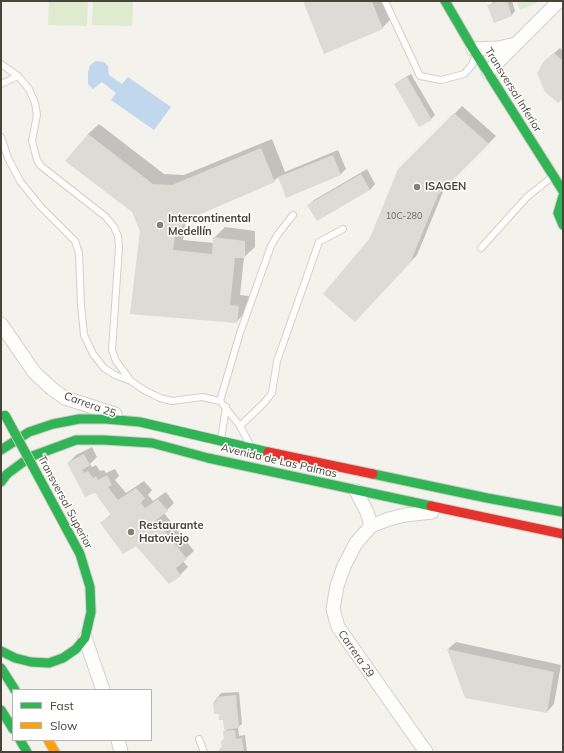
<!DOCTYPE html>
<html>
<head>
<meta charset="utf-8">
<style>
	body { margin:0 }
	#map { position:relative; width:564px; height:753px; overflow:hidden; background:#f3f2ed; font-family:Mulish,sans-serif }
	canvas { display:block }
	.frame { position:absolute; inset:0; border:2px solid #494439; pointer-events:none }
	.legend { position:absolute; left:12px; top:689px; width:140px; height:52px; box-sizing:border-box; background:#fff; border:1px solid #b6b4b0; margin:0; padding:5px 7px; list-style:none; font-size:12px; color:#494439 }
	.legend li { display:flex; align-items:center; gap:8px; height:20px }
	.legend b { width:20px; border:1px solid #b6b4b0 }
</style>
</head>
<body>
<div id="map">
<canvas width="564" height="753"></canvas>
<div class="frame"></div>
<ul class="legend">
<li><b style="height:5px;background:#30b455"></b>Fast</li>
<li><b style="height:5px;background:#ff9f0a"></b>Slow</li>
</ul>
</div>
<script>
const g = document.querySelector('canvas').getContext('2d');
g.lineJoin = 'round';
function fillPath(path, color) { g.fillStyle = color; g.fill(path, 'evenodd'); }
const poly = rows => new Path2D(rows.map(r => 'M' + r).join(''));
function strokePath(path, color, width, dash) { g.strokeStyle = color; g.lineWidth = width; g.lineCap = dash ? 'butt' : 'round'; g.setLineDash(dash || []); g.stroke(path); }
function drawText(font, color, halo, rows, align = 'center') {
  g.font = font + ' Mulish,sans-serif'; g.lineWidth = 3; g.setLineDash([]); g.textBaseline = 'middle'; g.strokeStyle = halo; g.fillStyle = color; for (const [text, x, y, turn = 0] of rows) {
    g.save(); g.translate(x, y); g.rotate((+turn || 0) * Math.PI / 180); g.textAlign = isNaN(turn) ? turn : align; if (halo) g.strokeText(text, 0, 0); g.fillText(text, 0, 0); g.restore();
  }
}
fillPath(poly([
	[49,1,88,1,87,26,48,25],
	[93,1,133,1,132,26,92,25],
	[516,1,539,1,539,2,520,10]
]), '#deebcf');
fillPath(poly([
	[96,61,104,62,108,66,109,75,122,84,128,77,171,107,154,130,111,100,116,93,102,82,93,89,88,84,88,72,90,65]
]), '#c1d7ed');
fillPath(poly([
	[304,1,382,1,390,20,382,28],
	[495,1,512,1,515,11,512,15,495,22,488,6],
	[560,48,563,51,563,98,545,61],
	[411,74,435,115,431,119,395,84,399,81],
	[462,106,496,136,445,187,417,255,362,313,370,238,399,170],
	[99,124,164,174,184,175,272,139,285,172,338,150,346,169,341,174,287,197,278,177,274,181,190,217,185,225,183,240,214,243,214,238,225,227,255,231,255,247,244,257,240,295,249,296,247,311,236,322,141,231,133,211,88,134],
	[367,169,375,184,370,190,309,205,314,200],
	[92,447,97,457,90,464,92,467,96,465,100,471,104,470,106,473,115,469,119,476,115,480,126,493,144,481,152,490,148,495,153,501,166,492,174,503,164,513,194,551,183,561,188,567,180,575,169,583,136,545,101,523,111,514,95,492,68,463,76,455],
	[456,642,561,665,554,704,547,712,448,649],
	[239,692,242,724,238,727,239,736,245,735,247,752,220,752,220,749,223,746,222,741,225,738,224,732,228,728,224,718,214,702,221,693]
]), '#0003');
fillPath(poly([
	[303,1,372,1,383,29,324,54],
	[499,1,507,1,512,16,494,23,487,5],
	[554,53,563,61,563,99,558,103,545,92,537,73,544,61],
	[407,77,432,120,419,127,394,84],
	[454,113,489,144,438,195,410,263,355,322,323,294,370,238,398,169],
	[88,134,153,184,172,185,261,148,275,182,187,220,175,236,173,250,212,254,213,237,245,241,245,258,235,258,230,305,239,306,237,323,130,314,140,231,132,212,65,161],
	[333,155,341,175,286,198,278,177],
	[361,174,370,190,317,221,307,205],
	[84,454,90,465,82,470,84,473,88,471,93,478,96,476,98,480,107,475,112,485,108,487,118,500,136,488,145,498,141,503,145,508,158,499,168,511,156,520,187,559,176,568,181,576,169,584,136,546,123,554,100,523,111,515,95,493,85,497,67,463],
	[447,649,554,672,547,713,465,698],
	[236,695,239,728,224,730,223,720,219,720,219,714,214,714,213,702,217,701,216,697],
	[235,730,236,739,242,738,244,752,219,752,219,749,222,748,221,741,224,740,223,731]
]), '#dcdbd6');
const lane = poly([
	[385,1,420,76,441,80,464,74,472,65,475,57],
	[1,64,18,76,29,89,35,103,37,115,32,141,37,160,41,166,106,217,114,227,118,236,119,247,112,350,116,361,131,381,144,390,160,398,172,401,202,397,220,401,240,426,249,443],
	[1,84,18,76],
	[1,137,8,158,20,181,40,206,75,241,79,253,81,305,84,335,93,354,104,368,115,375,131,381],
	[481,248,527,197,552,177],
	[220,401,240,333,271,246,278,234,293,215],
	[240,426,264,403,272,393,277,361,319,242,343,229],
	[221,439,226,407],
	[199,739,204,752]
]);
const street = poly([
	[473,49,498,48,516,44],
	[488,72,559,1],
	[1,324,34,372,51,388,65,398,115,414],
	[356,491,367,512,371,526],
	[85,638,103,690],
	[118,740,121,752],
	[426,752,338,627,333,609,337,586,344,566,356,543,371,526,389,519,405,515,432,512]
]);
const fast = poly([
	[445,1,473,49,563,191],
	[563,196,558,213,563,225],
	[1,450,29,432,53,424,79,419,106,419,140,422,268,452],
	[373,474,487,498,563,512],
	[1,482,7,474,30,457,76,440,104,440,152,443,208,458,431,506],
	[44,487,80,554,90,587,91,612,85,638],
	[1,651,15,658,31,662,49,663,63,658,76,649,85,638],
	[1,668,15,690],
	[1,710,13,729],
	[20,740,27,752]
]);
const slow = poly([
	[48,740,55,752]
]);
const jam = poly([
	[268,452,373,474],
	[431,506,563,534]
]);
strokePath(lane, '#d1d0cb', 8);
strokePath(street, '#d1d0cb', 15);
strokePath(fast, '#d1cfc5', 11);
strokePath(slow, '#d1cfc5', 11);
strokePath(jam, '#d1cfc5', 11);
strokePath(lane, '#fdfdfc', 6);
strokePath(street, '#fdfdfc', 13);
strokePath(fast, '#30b455', 9);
strokePath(slow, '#ff9f0a', 9);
strokePath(jam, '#e5322d', 9);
const fastBridge = poly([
	[5,415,44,487]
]);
strokePath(fastBridge, '#d1cfc5', 11, []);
strokePath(fastBridge, '#30b455', 9);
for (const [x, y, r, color] of [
	[417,187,4,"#848178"],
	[160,225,4,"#848178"],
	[131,532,4,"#848178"]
]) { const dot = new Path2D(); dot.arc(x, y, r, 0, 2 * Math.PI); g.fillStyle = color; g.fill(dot); strokePath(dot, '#fff', 1.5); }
drawText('9px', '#6e6a61', null, [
	["10C-280",404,216]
]);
drawText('11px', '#494439', '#fff', [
	["Transversal Inferior",513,90,58],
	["Carrera 25",90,405,20],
	["Avenida de Las Palmas",279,461,13],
	["Transversal Superior",65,502,62],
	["Carrera 29",356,654,55]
]);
drawText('bold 11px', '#494439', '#fff', [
	["ISAGEN",425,187],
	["Intercontinental",168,219],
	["Medellín",168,232],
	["Restaurante",139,526],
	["Hatoviejo",139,539]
], 'left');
</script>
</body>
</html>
